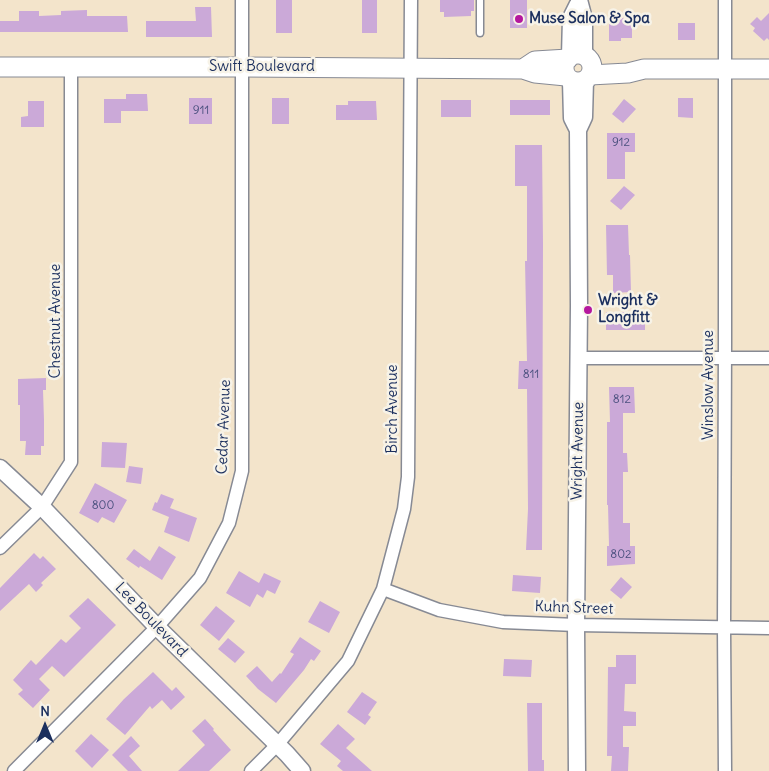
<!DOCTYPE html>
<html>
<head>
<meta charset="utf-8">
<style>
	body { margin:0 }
	#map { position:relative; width:769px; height:771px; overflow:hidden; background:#f3e4cb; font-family:Delius,sans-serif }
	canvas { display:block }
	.north { position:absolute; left:20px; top:701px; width:50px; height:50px; -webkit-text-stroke:4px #f7f3e8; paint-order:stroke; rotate:0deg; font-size:14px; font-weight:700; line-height:20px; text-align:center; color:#1b2f5e }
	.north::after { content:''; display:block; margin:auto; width:18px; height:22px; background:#1b2f5e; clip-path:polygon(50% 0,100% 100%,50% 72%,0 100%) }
</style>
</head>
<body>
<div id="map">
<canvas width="769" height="771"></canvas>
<div class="north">N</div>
</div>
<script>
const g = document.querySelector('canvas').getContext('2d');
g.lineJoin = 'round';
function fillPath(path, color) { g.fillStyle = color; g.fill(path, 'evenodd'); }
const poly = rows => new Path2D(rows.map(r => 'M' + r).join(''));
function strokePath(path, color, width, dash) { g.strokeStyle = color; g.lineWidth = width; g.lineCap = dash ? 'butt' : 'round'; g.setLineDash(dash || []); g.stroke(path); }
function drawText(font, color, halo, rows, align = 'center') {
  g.font = font + ' Delius,sans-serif'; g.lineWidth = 5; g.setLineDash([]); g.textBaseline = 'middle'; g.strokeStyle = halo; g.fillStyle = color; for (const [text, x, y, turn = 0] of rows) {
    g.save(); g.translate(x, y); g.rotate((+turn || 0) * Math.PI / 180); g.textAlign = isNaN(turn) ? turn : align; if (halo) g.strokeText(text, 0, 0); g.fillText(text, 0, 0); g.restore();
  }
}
fillPath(poly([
	[276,0,292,0,292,33,276,33],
	[362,0,377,0,377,33,362,33],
	[440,0,474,0,474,11,471,11,471,16,444,17,444,12,440,12],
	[510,0,527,0,527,28,510,28],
	[195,7,211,7,212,37,146,37,146,21,196,21],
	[87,10,87,16,127,16,128,32,0,32,0,21,19,21,19,11,39,11,39,16,61,15,61,11],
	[769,13,769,40,767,38,764,41,753,31,755,28,750,24,757,17,761,21],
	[609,18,632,18,632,38,621,38,621,41,609,41],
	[678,23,695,23,695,40,678,40],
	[126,94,147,94,148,111,121,111,121,123,104,123,104,99,126,99],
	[189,98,212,98,212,124,189,124],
	[272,98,289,98,289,124,272,124],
	[678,98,693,98,693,118,678,117],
	[624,99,636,109,623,123,612,114],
	[441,100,471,100,471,117,441,117],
	[510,100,550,100,550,115,510,115],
	[28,101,44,101,44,127,21,127,21,117,28,116],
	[348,101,376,101,377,120,336,120,336,105,348,105],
	[607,133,635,133,635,152,625,152,625,179,607,179],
	[515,145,542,145,543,244,542,550,526,550,528,509,527,389,518,389,519,361,527,361,525,261,527,261,527,186,515,186],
	[624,186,635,195,621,210,610,201],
	[606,225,628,225,629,255,630,255,631,292,613,293,613,275,607,275],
	[606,312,628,312,628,315,645,315,645,330,606,330],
	[46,378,46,390,43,390,44,420,44,446,41,446,41,455,25,455,26,441,20,441,20,405,18,405,18,379],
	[609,387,634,387,635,413,623,413,623,453,627,453,628,472,623,472,623,523,630,523,630,546,635,546,635,564,607,566,607,546,609,546,608,505,607,505,607,422,610,422],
	[102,442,127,443,125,468,101,467],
	[129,466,143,468,141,484,126,482],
	[95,483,127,500,114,523,102,517,98,523,79,513],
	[161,494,174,499,170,508,197,518,189,542,164,532,169,517,152,510,155,502,157,503],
	[159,546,176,557,162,580,140,566,139,568,126,559,134,549,150,561],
	[34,553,40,559,43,556,56,569,41,583,43,585,36,592,29,584,0,611,0,588],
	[239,571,259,583,264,573,281,581,275,594,267,590,263,598,257,594,250,607,226,593],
	[513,575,541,577,540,593,512,591],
	[621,577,632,587,621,599,610,590],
	[88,598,116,625,64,677,52,666,39,679,50,690,33,708,18,694,23,690,13,680,31,660,36,665,61,639,66,643,81,628,69,616],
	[320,601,340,612,329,633,308,622],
	[216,606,235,621,219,641,200,625],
	[300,637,321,651,314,661,311,659,304,670,276,703,258,689,246,676,257,666,272,682,280,673,281,674,294,654,290,652],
	[228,638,245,652,235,663,218,649],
	[616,655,636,655,636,684,625,684,624,711,636,712,636,726,623,726,623,747,629,747,628,771,611,771,612,756,607,756,608,667,616,667],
	[504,659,532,660,531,677,503,676],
	[153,672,172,691,176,687,185,697,171,710,162,700,152,709,150,706,125,735,106,719,124,699],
	[362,692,377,702,368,715,371,717,365,725,347,712],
	[527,703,542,703,542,760,544,760,544,771,528,771],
	[205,719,214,729,213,730,231,750,209,771,178,771,205,745,192,731],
	[338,724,355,739,346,748,372,771,343,771,337,766,341,761,320,744],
	[91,734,109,750,92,768,75,751],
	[131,736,140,746,129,756,142,771,128,771,112,755]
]), '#cba9d8');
const service = poly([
	[480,0,480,33]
]);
const minor = poly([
	[579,358,769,358],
	[0,548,42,507,71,462,71,67],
	[383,589,439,610,503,622,576,625,769,628],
	[14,771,157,627,200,578,229,523,242,471,242,0],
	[251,771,277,745,348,661,383,589,404,509,408,477,411,0],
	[725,771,724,628,725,343,725,0]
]);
const tertiary = poly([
	[579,0,584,19,584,56],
	[570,56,571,18,579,2],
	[571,81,572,118,578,130,579,306,576,625,577,771],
	[578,130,584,117,585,80],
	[0,468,42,507,157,627,287,754,302,771]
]);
const secondary = poly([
	'564 68a14 14 0 1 1 28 0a14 14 0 1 1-28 0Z',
	[0,67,242,67,523,69,535,73,566,76],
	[523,69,535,61,568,59],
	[590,75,628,73,644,69,769,69]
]);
strokePath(service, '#878a94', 9);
strokePath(minor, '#878a94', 15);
strokePath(tertiary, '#878a94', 19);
strokePath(secondary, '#878a94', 21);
strokePath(service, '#fff', 6);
strokePath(minor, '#fff', 12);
strokePath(tertiary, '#fff', 16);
strokePath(secondary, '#fff', 19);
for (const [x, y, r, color] of [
	[519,19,5,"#b5179e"],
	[588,310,5,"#b5179e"]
]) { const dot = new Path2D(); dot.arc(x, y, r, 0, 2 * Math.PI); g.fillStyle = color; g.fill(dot); strokePath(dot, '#f7f3e8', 2); }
drawText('12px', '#474e7c', null, [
	["911",201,111],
	["912",621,143],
	["811",531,375],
	["812",622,400],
	["800",103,506],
	["802",621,555]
]);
drawText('bold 15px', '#1b2f5e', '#f7f3e8', [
	["Muse Salon & Spa",529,19],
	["Wright &",598,301],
	["Longfitt",598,318]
], 'left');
drawText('15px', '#1b2f5e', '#f7f3e8', [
	["Swift Boulevard",262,67],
	["Chestnut Avenue",56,321,-90],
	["Winslow Avenue",709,385,-90],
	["Birch Avenue",393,409,-90],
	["Cedar Avenue",224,427,-88],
	["Wright Avenue",578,451,-89],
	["Kuhn Street",574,608,2],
	["Lee Boulevard",151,620,46]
]);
</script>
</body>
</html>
